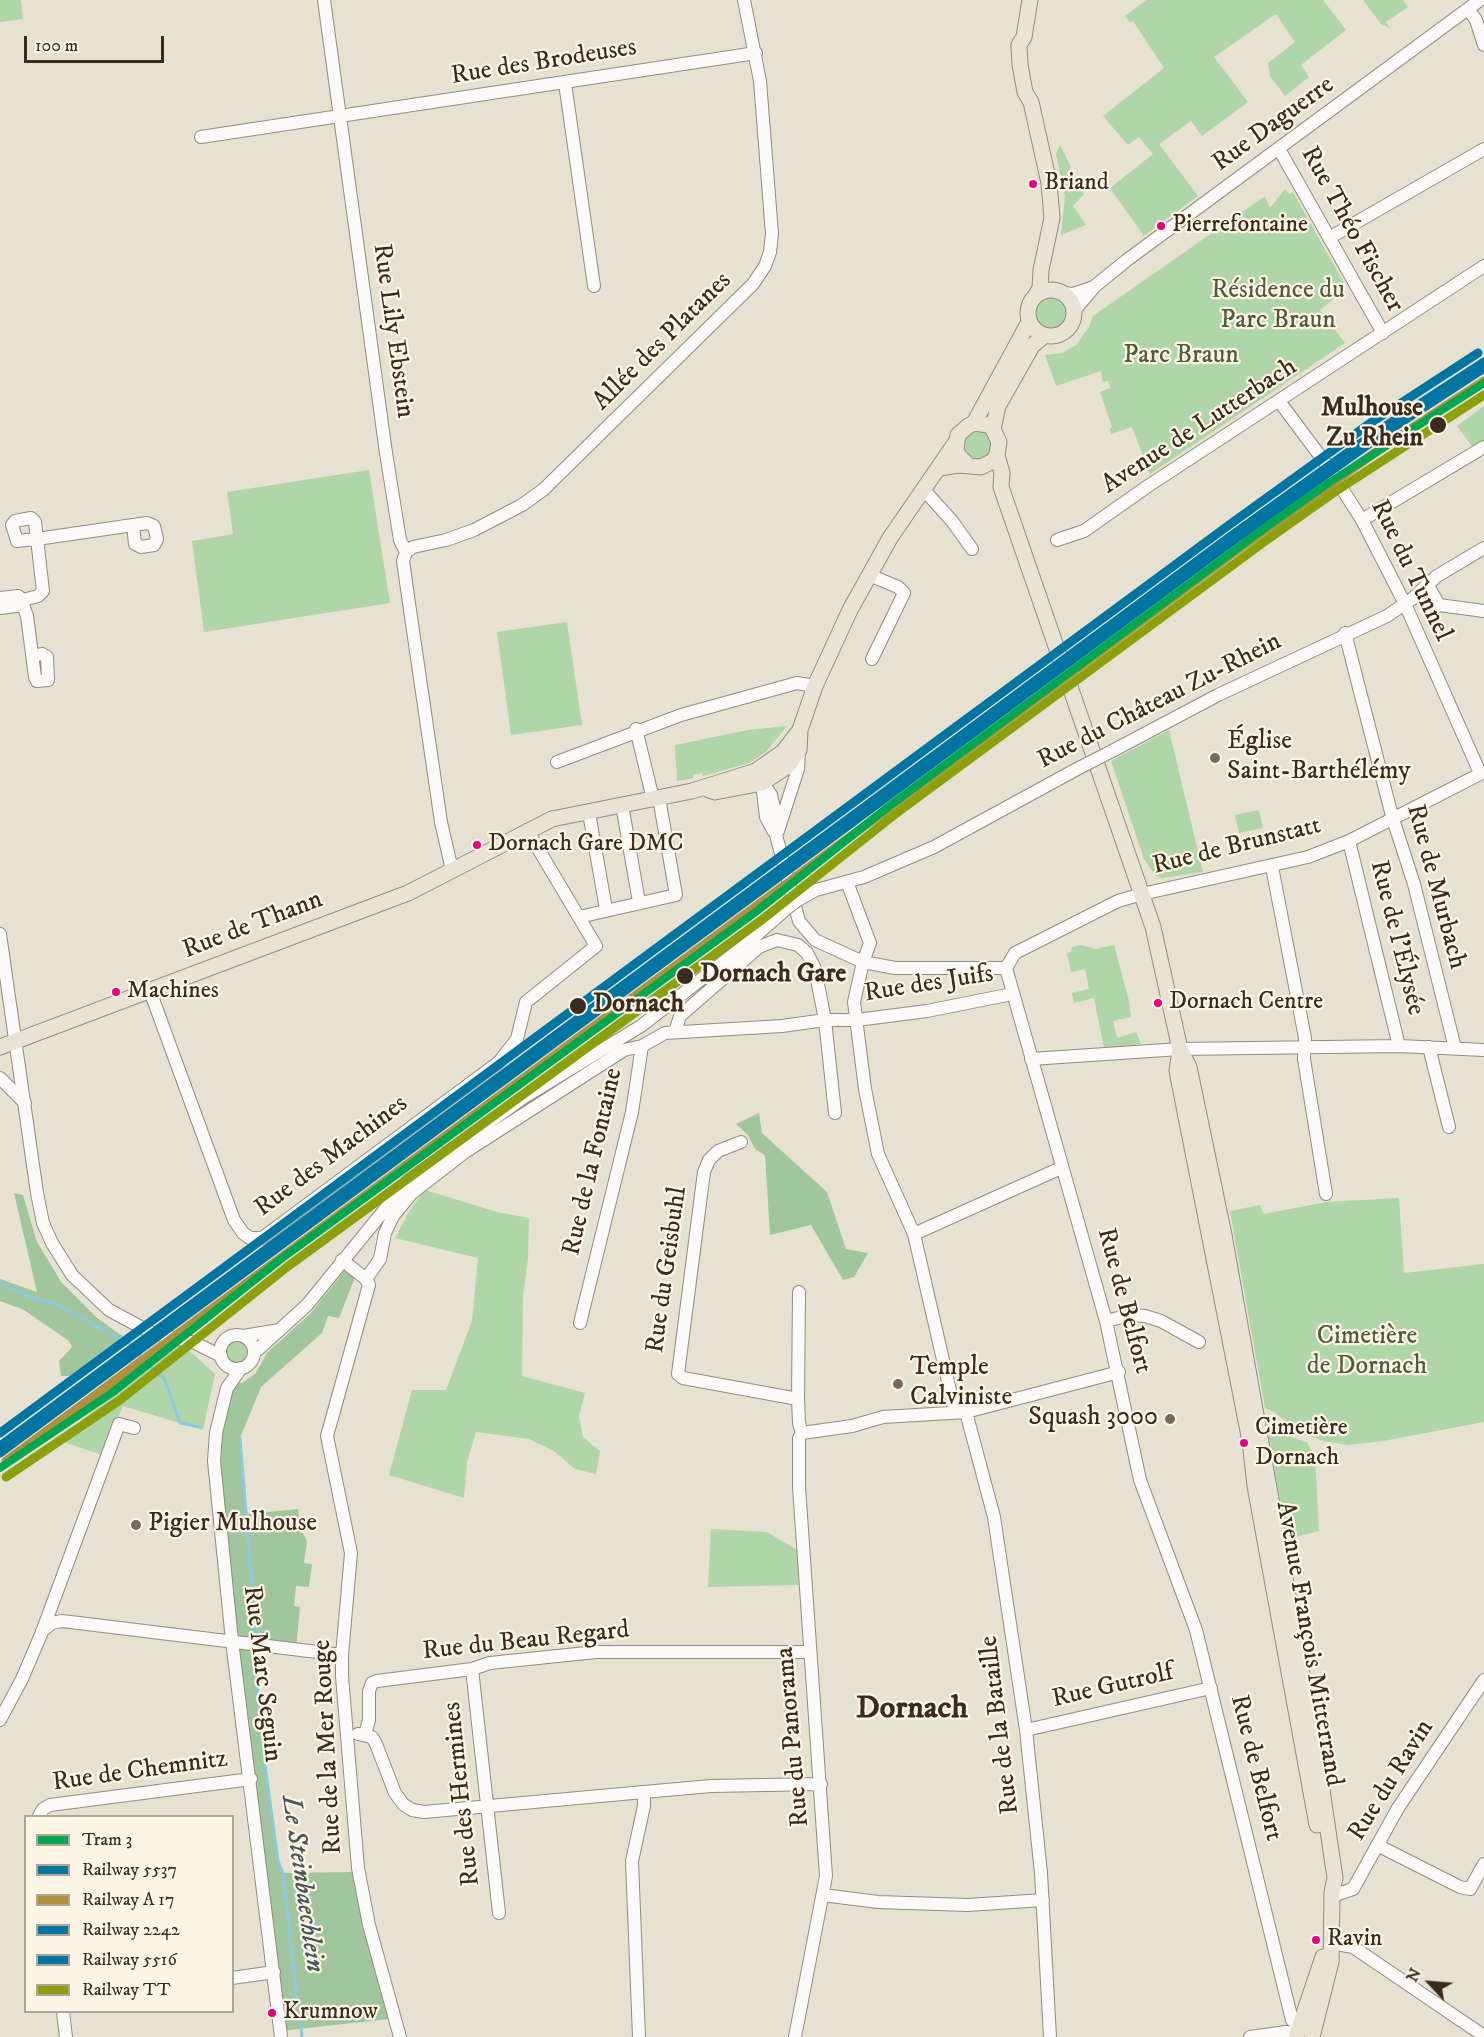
<!DOCTYPE html>
<html>
<head>
<meta charset="utf-8">
<style>
	body { margin:0 }
	#map { position:relative; width:1484px; height:2037px; overflow:hidden; background:#e6e1d1; font-family:"IM FELL DW Pica",serif }
	canvas { display:block }
	.legend { position:absolute; left:24px; top:1815px; width:210px; height:198px; box-sizing:border-box; background:#fcf5e5; border:2px solid #afa495; margin:0; padding:8px 10px; list-style:none; font-size:18px; color:#3b2a1e }
	.legend li { display:flex; align-items:center; gap:12px; height:30px }
	.legend b { width:30px; border:2px solid #afa495 }
	.north { position:absolute; left:1400px; top:1953px; width:60px; height:60px; -webkit-text-stroke:4px #fcf5e5; paint-order:stroke; rotate:296deg; font-size:16px; font-weight:700; line-height:24px; text-align:center; color:#3b2a1e }
	.north::after { content:''; display:block; margin:auto; width:21px; height:27px; background:#3b2a1e; clip-path:polygon(50% 0,100% 100%,50% 72%,0 100%) }
	.scale { position:absolute; left:24px; top:36px; width:140px; height:27px; box-sizing:border-box; border:3px solid #3b2a1e; border-top:0; padding-left:8px; font-size:18px; line-height:21px; white-space:nowrap; color:#3b2a1e; -webkit-text-stroke:4px #fcf5e5; paint-order:stroke }
</style>
</head>
<body>
<div id="map">
<canvas width="1484" height="2037"></canvas>
<ul class="legend">
<li><b style="height:8px;background:#00a651"></b>Tram 3</li>
<li><b style="height:8px;background:#0075a1"></b>Railway 5537</li>
<li><b style="height:8px;background:#b0903d"></b>Railway A 17</li>
<li><b style="height:8px;background:#0075a1"></b>Railway 2242</li>
<li><b style="height:8px;background:#0075a1"></b>Railway 5516</li>
<li><b style="height:8px;background:#8ca00e"></b>Railway TT</li>
</ul>
<div class="north">N</div>
<div class="scale">100 m</div>
</div>
<script>
const g = document.querySelector('canvas').getContext('2d');
g.lineJoin = 'round';
function fillPath(path, color) { g.fillStyle = color; g.fill(path, 'evenodd'); }
const poly = rows => new Path2D(rows.map(r => 'M' + r).join(''));
function strokePath(path, color, width, dash) { g.strokeStyle = color; g.lineWidth = width; g.lineCap = dash ? 'butt' : 'round'; g.setLineDash(dash || []); g.stroke(path); }
function drawText(font, color, halo, rows, align = 'center') {
  g.font = font + ' "IM FELL DW Pica",serif'; g.lineWidth = 4.5; g.setLineDash([]); g.textBaseline = 'middle'; g.strokeStyle = halo; g.fillStyle = color; for (const [text, x, y, turn = 0] of rows) {
    g.save(); g.translate(x, y); g.rotate((+turn || 0) * Math.PI / 180); g.textAlign = isNaN(turn) ? turn : align; if (halo) g.strokeText(text, 0, 0); g.fillText(text, 0, 0); g.restore();
  }
}
fillPath(poly([
	[0,0,21,0,23,19,0,22],
	[1146,0,1323,0,1346,30,1301,65,1309,77,1285,96,1270,76,1268,63,1295,42,1276,14,1214,57,1248,102,1202,136,1191,121,1159,144,1198,196,1144,236,1110,188,1153,154,1139,137,1128,145,1103,116,1164,68,1133,21,1130,23,1125,16],
	[1363,0,1403,0,1408,7,1386,22,1390,28,1381,24],
	[1060,145,1071,167,1067,174,1084,194,1073,206,1086,225,1061,235,1065,196,1056,154],
	[1285,189,1289,194,1293,192,1345,285,1337,290,1341,293,1320,310,1345,343,1150,474,1132,427,1111,434,1110,429,1112,427,1100,392,1111,388,1108,381,1103,382,1101,371,1056,386,1045,355,1062,353,1076,345,1089,327,1093,316,1265,196,1270,208],
	'1035 314a17 17 0 1 1 34 0a17 17 0 1 1-34 0Z',
	[1484,406,1484,444,1475,450,1457,426],
	'962 446a15 15 0 1 1 30 0a15 15 0 1 1-30 0Z',
	[369,470,390,603,204,632,192,541,233,534,227,492],
	[567,622,582,725,511,735,497,632],
	[787,726,766,752,749,763,703,776,702,773,693,775,693,778,677,781,675,745,748,730],
	[1169,730,1203,872,1161,878,1155,875,1144,859,1111,761],
	[1259,810,1263,828,1239,833,1235,815],
	[1081,945,1096,949,1114,945,1129,1001,1131,1017,1113,1021,1117,1038,1136,1032,1141,1044,1104,1048,1094,998,1074,1003,1072,993,1089,989,1085,969,1071,972,1067,953,1071,952,1072,947],
	[425,1190,497,1212,529,1218,528,1259,523,1296,522,1376,585,1393,579,1416,583,1437,600,1451,596,1474,575,1469,554,1451,529,1439,476,1432,467,1462,464,1498,389,1475,412,1390,446,1390,472,1321,478,1258,395,1238,410,1210],
	[1399,1198,1404,1273,1484,1264,1484,1422,1383,1441,1348,1445,1323,1441,1299,1431,1274,1412,1265,1408,1230,1211,1260,1205,1264,1214,1326,1202],
	'224 1353a12 12 0 1 1 24 0a12 12 0 1 1-24 0Z',
	[180,1342,215,1374,203,1430,123,1406,102,1455,57,1440],
	[1266,1420,1284,1435,1307,1442,1315,1458,1319,1531,1287,1539],
	[711,1529,767,1532,797,1550,799,1585,708,1587]
]), '#afd5a9');
fillPath(poly([
	[759,1113,762,1133,827,1192,846,1249,868,1253,854,1277,843,1280,811,1225,770,1235,765,1155,755,1149,748,1135,736,1124],
	[14,1193,23,1195,37,1242,62,1283,96,1317,125,1338,71,1376,61,1376,59,1361,72,1347,69,1341,24,1310,0,1301,0,1279,37,1292],
	[349,1265,357,1272,339,1318,328,1316,322,1333,261,1387,240,1438,246,1514,298,1509,300,1528,307,1541,304,1563,312,1564,309,1587,296,1586,294,1606,300,1607,296,1649,255,1644,266,1779,278,1861,283,1873,353,1872,389,2019,280,2031,214,1461,232,1381,242,1383,255,1374,267,1353,311,1313]
]), '#a1c69e');
strokePath(poly([
	[0,1283,25,1295,57,1305,130,1344,145,1362,164,1378,180,1423,200,1427],
	[240,1438,256,1635],
	[254,1657,264,1754],
	[265,1765,278,1861,283,1873,298,2008],
	[300,2019,302,2037]
]), '#8cc9dd', 3);
const minor = poly([
	[324,0,386,453,400,540,406,552],
	[1468,9,1476,20,1484,45],
	[565,83,594,286],
	[201,137,756,53],
	[1279,149,1383,333],
	[1329,238,1484,149],
	[1063,293,1073,294,1094,287],
	[1074,311,1095,286,1127,260,1480,0],
	[1279,401,1326,464,1362,520,1405,604,1480,773],
	[924,490,952,521,972,549],
	[31,518,35,522,37,539,17,541,12,525,15,521,31,518],
	[1362,520,1484,447],
	[1057,540,1084,531,1148,486,1484,266],
	[406,552,413,547,446,540,474,530,522,505,543,490,753,284,765,266,770,252,772,234,760,81,744,0],
	[406,552,403,561,411,617,441,822,452,870],
	[869,575,898,587,904,593,872,659],
	[1427,584,1439,605,1484,611],
	[0,598,18,596,23,600,23,605,0,608],
	[23,600,38,596,43,591,37,539,147,523,154,526,157,539,154,545,141,547,135,544,133,525],
	[23,605,27,616,35,677,37,681,48,680,47,657,42,654,33,656],
	[1345,633,1392,816,1414,884,1455,1048],
	[636,729,653,799],
	[1114,750,1218,695,1387,616,1412,599,1437,576,1484,548],
	[557,762,681,715,797,683,815,686],
	[759,777,771,795,775,812,776,835,799,921,815,940,863,962,854,1002,865,1089,878,1154,914,1234,955,1412],
	[762,783,766,817,774,832],
	[622,805,639,902],
	[589,813,606,909],
	[778,831,798,769,799,750],
	[1349,841,1399,1046],
	[1272,867,1305,1038,1304,1059,1326,1194],
	[847,882,870,943,863,962,895,968,1006,968],
	[798,900,816,890,864,877,934,847,1077,769],
	[579,917,676,895,659,798],
	[0,934,37,1193,43,1223,52,1243,72,1275,109,1310,150,1332,195,1343,221,1356],
	[1006,968,1106,1321,1140,1480,1196,1630,1292,2020,1299,2026],
	[1006,968,1015,953,1118,901,1142,894,1308,857,1349,841,1484,772],
	[150,991,234,1220,243,1233,250,1238,262,1238,499,1062,517,1039,526,1002,596,946,527,830],
	[675,1032,680,1016,759,947,777,940,798,945,807,953,815,969,825,1020,835,1113],
	[1429,1047,1449,1127],
	[1031,1059,1180,1049,1399,1046,1484,1050],
	[0,1078,25,1103],
	[741,1142,718,1151,709,1160,704,1172,678,1374,683,1378,798,1399],
	[914,1234,1061,1168],
	[342,1260,366,1279,369,1285,327,1436,351,1553,342,1655,342,1676,358,1868,369,1925,400,2037],
	[366,1279,380,1259,385,1233,393,1216,412,1193,465,1152,624,1050,642,1046,665,1033,782,1026,825,1020,857,1020,927,1011,1012,994],
	[799,1292,798,1399,799,1423,802,1433],
	[1106,1321,1130,1315,1145,1316,1161,1321,1199,1342],
	[580,1323,632,1112,642,1046],
	'220 1352a17 17 0 1 1 34 0a17 17 0 1 1-34 0Z',
	[243,1336,280,1330],
	[254,1353,307,1305,408,1181,523,1098,641,1026,744,946,786,909],
	[241,1368,227,1388,216,1433,214,1461,232,1641,281,2037],
	[966,1412,994,1517,1026,1730,1041,1873,1050,2037],
	[802,1433,852,1426,883,1417,966,1412,1119,1372],
	[42,1631,52,1623,62,1621,342,1655],
	[472,1669,499,1913],
	[0,1720,22,1679,42,1632,119,1424,134,1428],
	[1026,1730,1211,1688],
	[358,1734,372,1737,376,1744,395,1793,403,1804,412,1810,424,1812,644,1792],
	[365,1734,369,1720,369,1691,372,1683,377,1681,472,1669,490,1663,596,1652,809,1652],
	[39,1816,43,1809,50,1805,251,1779],
	[1377,1845,1460,1887,1470,1889,1484,1864],
	[823,1895,878,1902,968,1905,1043,1900],
	[1332,1896,1353,1889,1398,1808,1484,1680],
	[1331,1943,1353,1947,1484,2036],
	[232,1978,274,1972],
	[63,2012,66,2037],
	[639,2037,632,1861,644,1806,644,1792,711,1786,821,1784],
	[795,2037,826,1876,799,1487,799,1438,802,1433],
	[1250,2037,1286,2032,1297,2034]
]);
const major = poly([
	[1030,0,1024,37,1019,45,1020,65,1025,92,1031,102,1049,183,1052,218,1041,270,1040,288,1036,295],
	'1028 313a23 23 0 1 1 46 0a23 23 0 1 1-46 0Z',
	[974,423,1029,322],
	[993,429,998,406,1032,346,1045,335],
	[997,455,1002,473,1001,487,1153,927,1180,1049,1189,1067,1224,1235,1318,1763,1335,1878,1332,1892,1331,1962,1312,2037],
	[940,468,958,465,981,467,993,461,997,455,999,442,993,429,988,425,974,423,968,426,958,435,956,449,958,455,968,465],
	[709,790,715,792,762,783,788,766,799,750,800,730,815,686,850,610,890,538,956,442],
	[0,1047,408,893,552,819,692,791,756,771,783,752,800,730],
	[1180,1050,1177,1071,1250,1441,1255,1486,1317,1825],
	[1296,2037,1323,1957]
]);
strokePath(minor, '#918c82', 14);
strokePath(major, '#918c82', 17);
strokePath(minor, '#fbfaf8', 12);
strokePath(major, '#e9e2d5', 15);
const minorBridge = poly([
	[1077,769,1114,750],
	[786,909,798,900]
]);
strokePath(minorBridge, '#918c82', 14, []);
strokePath(minorBridge, '#fbfaf8', 12);
strokePath(poly([
	[0,1453,1237,538,1380,436,1484,368]
]), '#0075a1', 9);
strokePath(poly([
	[6,1461,1243,546,1386,445,1484,381]
]), '#b0903d', 9);
strokePath(poly([
	[0,1446,1235,533,1378,431,1484,362]
]), '#0075a1', 9);
strokePath(poly([
	[0,1433,1229,525,1372,422,1478,353]
]), '#0075a1', 9);
strokePath(poly([
	[6,1477,120,1400,287,1267,763,919,894,815,1264,542,1336,491,1484,395]
]), '#8ca00e', 9);
strokePath(poly([
	[0,1468,113,1392,281,1259,757,911,888,807,1258,533,1330,482,1484,383]
]), '#00a651', 8);
for (const [x, y, r, color] of [
	[1033,184,5,"#e5007d"],
	[1161,226,5,"#e5007d"],
	[1438,425,9,"#3b2a1e"],
	[1215,758,6,"#776a5d"],
	[477,845,5,"#e5007d"],
	[685,976,9,"#3b2a1e"],
	[116,992,5,"#e5007d"],
	[1158,1003,5,"#e5007d"],
	[578,1006,9,"#3b2a1e"],
	[898,1384,6,"#776a5d"],
	[1170,1419,6,"#776a5d"],
	[1244,1443,5,"#e5007d"],
	[136,1525,6,"#776a5d"],
	[1316,1940,5,"#e5007d"],
	[272,2013,5,"#e5007d"]
]) { const dot = new Path2D(); dot.arc(x, y, r, 0, 2 * Math.PI); g.fillStyle = color; g.fill(dot); strokePath(dot, '#fcf5e5', 2); }
drawText('24px', '#3b2a1e', '#fcf5e5', [
	["Briand",1044,184],
	["Pierrefontaine",1172,226],
	["Dornach Gare DMC",488,845],
	["Machines",127,992],
	["Dornach Centre",1169,1003],
	["Cimetière",1255,1429],
	["Dornach",1255,1459],
	["Ravin",1327,1940],
	["Krumnow",283,2013]
], 'left');
drawText('26px', '#3b2a1e', '#fcf5e5', [
	["Rue des Brodeuses",544,63,-9],
	["Rue Daguerre",1274,125,-36],
	["Rue Théo Fischer",1351,230,61],
	["Rue Lily Ebstein",392,331,82],
	["Allée des Platanes",663,342,-45],
	["Avenue de Lutterbach",1200,427,-33],
	["Rue du Tunnel",1410,571,64],
	["Rue du Château Zu-Rhein",1160,702,-27],
	["Rue de Brunstatt",1237,847,-14],
	["Rue de Murbach",1435,887,75],
	["Rue de Thann",253,926,-21],
	["Rue de l'Élysée",1396,938,76],
	["Rue des Juifs",929,985,-9],
	["Rue des Machines",332,1157,-37],
	["Rue de la Fontaine",594,1162,-77],
	["Rue du Geisbuhl",668,1270,-82],
	["Rue de Belfort",1123,1301,75],
	["Rue du Beau Regard",526,1642,-6],
	["Avenue François Mitterrand",1308,1644,80],
	["Rue Marc Seguin",261,1674,83],
	["Rue Gutrolf",1113,1687,-13],
	["Rue de la Bataille",1001,1725,-97],
	["Rue du Panorama",794,1737,-95],
	["Rue de la Mer Rouge",329,1747,-93],
	["Rue de Belfort",1255,1768,76],
	["Rue de Chemnitz",140,1772,-8],
	["Rue du Ravin",1392,1781,-58],
	["Rue des Hermines",463,1794,-96]
]);
drawText('26px', '#505b3e', '#fcf5e5', [
	["Résidence du",1278,292],
	["Parc Braun",1278,322],
	["Parc Braun",1181,357],
	["Cimetière",1367,1338],
	["de Dornach",1367,1368]
]);
drawText('bold 26px', '#3b2a1e', '#fcf5e5', [
	["Mulhouse",1423,410,"right"],
	["Zu Rhein",1423,440,"right"],
	["Dornach Gare",700,976],
	["Dornach",593,1006]
], 'left');
drawText('26px', '#3b2a1e', '#fcf5e5', [
	["Église",1227,743],
	["Saint-Barthélémy",1227,773],
	["Temple",910,1369],
	["Calviniste",910,1399],
	["Squash 3000",1158,1419,"right"],
	["Pigier Mulhouse",148,1525]
], 'left');
drawText('italic 27px', '#485759', '#fcf5e5', [
	["Le Steinbaechlein",301,1884,82]
]);
drawText('bold 32px', '#3b2a1e', '#fcf5e5', [
	["Dornach",912,1710]
]);
</script>
</body>
</html>
